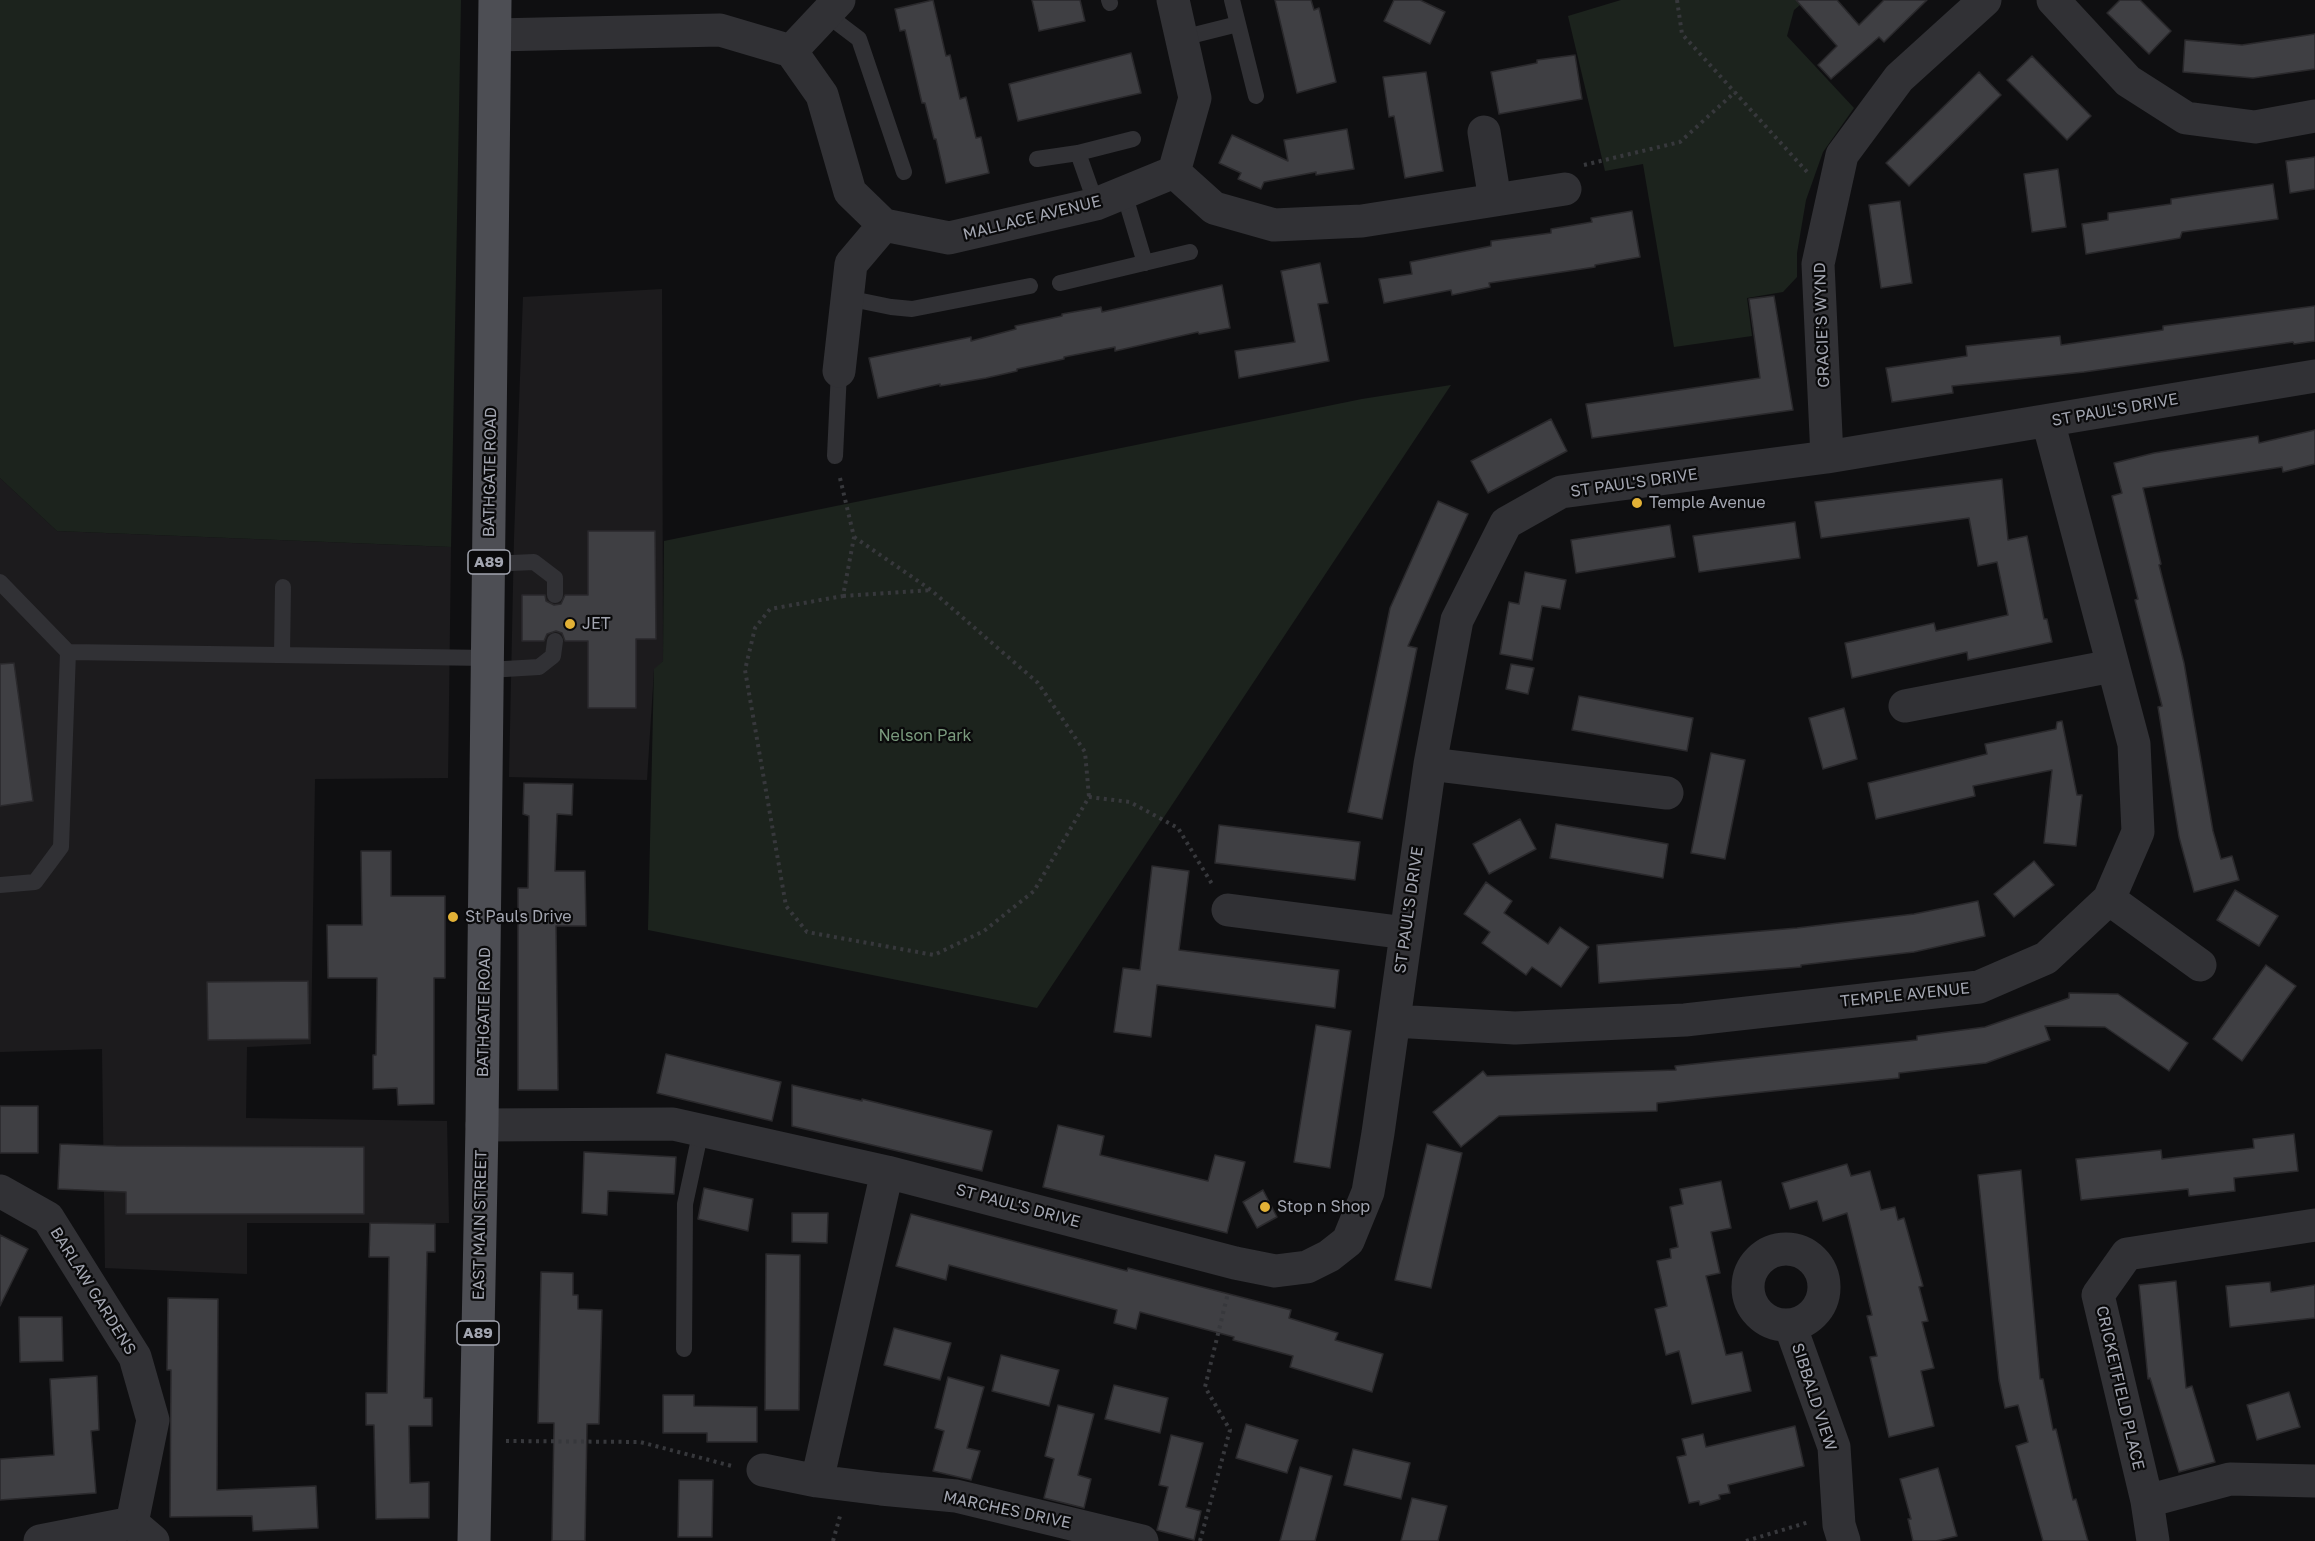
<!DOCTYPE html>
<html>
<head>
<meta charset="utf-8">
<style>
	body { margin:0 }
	canvas { display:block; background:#0f0f11 }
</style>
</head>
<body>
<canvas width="2315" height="1541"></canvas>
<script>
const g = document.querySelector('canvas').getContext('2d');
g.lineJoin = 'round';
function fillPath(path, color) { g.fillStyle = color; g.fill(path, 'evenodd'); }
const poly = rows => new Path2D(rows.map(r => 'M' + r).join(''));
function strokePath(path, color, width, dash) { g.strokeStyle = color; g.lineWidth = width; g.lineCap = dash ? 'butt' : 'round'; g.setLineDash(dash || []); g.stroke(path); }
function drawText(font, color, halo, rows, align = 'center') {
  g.font = font + ' "Golos Text",sans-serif'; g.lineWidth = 4.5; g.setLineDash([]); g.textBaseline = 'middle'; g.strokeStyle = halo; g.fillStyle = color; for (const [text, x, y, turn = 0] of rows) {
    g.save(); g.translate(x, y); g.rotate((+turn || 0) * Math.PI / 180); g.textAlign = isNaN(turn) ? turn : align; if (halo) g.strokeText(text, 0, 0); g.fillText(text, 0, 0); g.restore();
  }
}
fillPath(poly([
	[662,289,663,661,654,670,647,780,509,777,514,539,523,297],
	[0,478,57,531,451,547,448,778,315,779,311,1044,247,1047,246,1118,447,1121,449,1223,247,1223,247,1274,105,1268,102,1049,0,1052]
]), '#1c1b1d');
fillPath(poly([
	[0,0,461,0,451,547,57,531,0,478],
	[1621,0,1806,0,1794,10,1787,36,1854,108,1823,152,1806,200,1797,253,1797,277,1783,292,1747,298,1752,336,1674,347,1643,164,1605,171,1568,16],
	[1451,385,1037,1008,648,930,654,669,663,661,664,541,1362,399]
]), '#1c231d');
const building = poly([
	[933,0,946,56,950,55,960,99,966,97,976,138,981,137,989,173,946,183,936,139,934,139,925,103,922,103,905,30,900,31,895,9,933,0],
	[1032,0,1080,0,1085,21,1039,31,1032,0],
	[1275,0,1311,0,1314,10,1319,8,1336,82,1297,93,1275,0],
	[1394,0,1420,0,1445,12,1430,44,1384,21,1394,0],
	[1796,0,1837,0,1859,25,1884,0,1927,0,1884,42,1879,37,1831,79,1818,65,1837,46,1796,0],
	[2120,0,2140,0,2171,31,2149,54,2107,13,2120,0],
	[2315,34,2315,69,2253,78,2183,72,2185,40,2242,45,2315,34],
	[1131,53,1141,93,1018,121,1009,84,1131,53],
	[1575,55,1582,99,1499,114,1491,72,1537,63,1537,60,1575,55],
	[2032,56,2091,116,2067,140,2007,80,2032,56],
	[1426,72,1443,171,1405,178,1394,116,1389,117,1383,77,1426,72],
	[1979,72,2001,95,1909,186,1886,163,1979,72],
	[1347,129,1354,169,1316,175,1316,172,1264,182,1261,189,1238,179,1241,173,1219,163,1232,135,1288,161,1284,140,1347,129],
	[2315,157,2315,189,2290,193,2286,161,2315,157],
	[2058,169,2066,227,2032,232,2024,174,2058,169],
	[2273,184,2278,219,2182,232,2180,238,2086,254,2082,224,2108,220,2108,213,2171,204,2171,199,2273,184],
	[1900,201,1912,283,1881,288,1869,205,1900,201],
	[1632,211,1640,257,1595,265,1595,267,1489,283,1490,287,1452,295,1451,290,1384,303,1379,279,1412,274,1410,262,1491,246,1491,241,1551,233,1551,229,1592,222,1591,218,1632,211],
	[1320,263,1328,303,1318,304,1329,361,1239,378,1235,351,1295,342,1281,271,1320,263],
	[1222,285,1230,328,1199,334,1198,332,1115,351,1115,347,1064,357,1064,359,1017,369,1017,371,986,378,940,386,940,384,878,398,869,358,971,337,971,341,1016,329,1015,326,1062,316,1062,314,1101,307,1102,312,1222,285],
	[1774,296,1793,410,1592,438,1586,404,1760,378,1749,299,1774,296],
	[2315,306,2315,341,2294,344,2293,342,2084,372,1952,386,1953,393,1892,402,1886,368,1967,356,1966,346,2060,336,2061,345,2163,330,2163,326,2315,306],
	[1551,419,1567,451,1488,493,1471,461,1551,419],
	[2315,430,2315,464,2283,472,2282,467,2143,488,2161,564,2159,565,2184,663,2213,831,2221,859,2232,856,2239,880,2194,892,2179,837,2158,707,2162,706,2135,600,2138,599,2112,496,2122,493,2114,463,2154,453,2258,436,2259,443,2315,430],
	[2002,479,2008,540,2027,536,2044,619,2047,619,2052,642,1968,660,1967,652,1852,678,1845,643,1934,623,1936,631,2008,615,1997,562,1978,566,1969,518,1821,538,1815,502,2002,479],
	[1438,501,1468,514,1408,646,1417,648,1382,819,1348,812,1390,608,1438,501],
	[1795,522,1800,558,1699,572,1693,536,1795,522],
	[1670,525,1675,557,1576,573,1571,540,1670,525],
	[588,531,655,531,656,639,636,639,636,708,588,708,588,641,565,641,562,633,556,631,547,634,544,641,522,641,522,595,545,595,546,601,554,605,561,604,565,595,588,595,588,531],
	[1525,572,1566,580,1560,609,1542,606,1532,660,1500,654,1509,602,1519,604,1525,572],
	[14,663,33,801,0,806,0,664,14,663],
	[1511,664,1534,668,1528,694,1506,689,1511,664],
	[1579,696,1693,718,1687,751,1572,730,1579,696],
	[1844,708,1857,759,1823,769,1809,718,1844,708],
	[2062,721,2077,795,2082,795,2076,846,2044,843,2052,770,1973,786,1975,796,1876,819,1868,783,1987,754,1985,744,2056,729,2057,722,2062,721],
	[1711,753,1745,760,1725,859,1691,853,1711,753],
	[524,783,573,784,572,815,557,814,555,871,585,871,586,926,556,926,558,1090,518,1090,518,888,528,888,529,816,523,814,524,783],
	[1520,819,1536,849,1489,874,1473,844,1520,819],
	[1556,824,1668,844,1663,878,1550,858,1556,824],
	[1219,825,1360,842,1355,880,1215,863,1219,825],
	[361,851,391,851,391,896,445,896,445,978,434,978,434,1104,398,1105,397,1088,373,1089,373,1055,376,1055,377,978,328,978,327,925,362,925,361,851],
	[2034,861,2054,885,2014,917,1994,894,2034,861],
	[1152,866,1189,871,1179,950,1339,970,1335,1008,1157,985,1151,1037,1114,1032,1123,968,1140,970,1152,866],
	[1486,882,1512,901,1504,913,1548,944,1560,927,1589,947,1561,987,1532,967,1526,975,1482,943,1490,932,1464,914,1486,882],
	[2235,890,2278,916,2259,946,2217,920,2235,890],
	[1978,901,1985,936,1914,952,1801,965,1801,967,1599,983,1597,945,1797,928,1914,914,1978,901],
	[2266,965,2296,986,2242,1061,2213,1039,2266,965],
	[308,981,309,1039,208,1040,207,982,308,981],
	[2069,993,2118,994,2188,1043,2169,1071,2105,1027,2045,1026,2050,1040,1986,1063,1899,1073,1899,1078,1657,1103,1657,1111,1499,1116,1461,1147,1433,1112,1483,1071,1487,1076,1676,1070,1675,1066,1917,1040,1917,1036,1985,1027,2069,998,2069,993],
	[1316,1025,1351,1031,1330,1168,1294,1162,1316,1025],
	[666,1054,781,1082,772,1121,657,1093,666,1054],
	[792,1085,862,1101,862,1099,992,1131,982,1171,792,1126,792,1085],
	[0,1106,38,1106,38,1153,0,1153,0,1106],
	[1058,1125,1104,1136,1100,1155,1208,1181,1215,1155,1245,1162,1227,1233,1043,1187,1058,1125],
	[2294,1134,2298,1171,2234,1178,2235,1191,2189,1196,2188,1189,2081,1200,2076,1159,2161,1150,2162,1159,2254,1148,2253,1139,2294,1134],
	[60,1144,116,1146,364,1147,364,1214,126,1214,126,1192,58,1189,60,1144],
	[1427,1144,1462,1153,1431,1288,1395,1280,1427,1144],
	[584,1152,676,1157,674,1194,608,1191,607,1215,582,1213,584,1152],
	[1847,1164,1851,1176,1870,1171,1881,1210,1895,1207,1898,1220,1904,1218,1923,1286,1919,1287,1928,1321,1922,1322,1934,1368,1921,1371,1934,1426,1889,1437,1870,1357,1877,1356,1867,1316,1872,1315,1847,1213,1823,1221,1817,1201,1790,1209,1782,1183,1847,1164],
	[2021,1170,2040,1379,2043,1379,2053,1430,2056,1429,2073,1500,2076,1499,2088,1541,2043,1541,2016,1446,2028,1442,2018,1405,2005,1408,1999,1380,1978,1175,2021,1170],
	[1721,1181,1731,1228,1711,1232,1720,1273,1706,1276,1726,1355,1742,1352,1751,1391,1692,1404,1679,1351,1666,1355,1655,1309,1667,1306,1657,1261,1671,1258,1670,1249,1678,1247,1670,1207,1683,1204,1680,1189,1721,1181],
	[704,1188,753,1199,748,1231,698,1219,704,1188],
	[1263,1190,1277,1217,1257,1228,1243,1202,1263,1190],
	[792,1213,828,1213,827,1243,792,1242,792,1213],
	[911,1214,1127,1271,1128,1268,1291,1310,1289,1318,1338,1333,1335,1340,1383,1354,1372,1392,1290,1367,1293,1356,1233,1340,1234,1337,1140,1312,1136,1329,1114,1323,1117,1310,949,1265,946,1280,896,1266,911,1214],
	[370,1223,435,1224,435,1252,427,1252,424,1398,432,1398,432,1426,409,1426,410,1483,429,1482,429,1518,376,1519,374,1425,366,1425,366,1393,387,1393,389,1257,369,1257,370,1223],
	[0,1235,28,1249,0,1306,0,1235],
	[766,1254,800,1255,799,1410,765,1410,766,1254],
	[541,1272,573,1273,573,1295,578,1295,578,1309,602,1310,599,1424,587,1424,585,1541,552,1541,554,1423,538,1423,541,1272],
	[2176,1281,2186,1388,2192,1386,2215,1462,2179,1472,2150,1378,2148,1379,2139,1285,2176,1281],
	[2270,1282,2271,1292,2315,1285,2315,1318,2230,1327,2226,1286,2270,1282],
	[168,1298,218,1299,217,1490,316,1486,318,1528,253,1531,252,1516,170,1517,171,1370,167,1370,168,1298],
	[19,1317,62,1317,63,1361,20,1362,19,1317],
	[894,1328,951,1343,940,1380,884,1365,894,1328],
	[1001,1355,1059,1370,1049,1406,992,1391,1001,1355],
	[97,1376,99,1430,91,1431,96,1493,0,1500,0,1459,54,1455,50,1379,97,1376],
	[948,1377,984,1387,967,1448,980,1451,971,1480,933,1471,944,1431,935,1428,948,1377],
	[1114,1385,1168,1398,1160,1433,1105,1419,1114,1385],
	[2289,1392,2300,1427,2257,1440,2247,1405,2289,1392],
	[663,1395,694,1395,694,1406,757,1407,757,1442,707,1442,707,1433,663,1433,663,1395],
	[1058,1405,1094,1414,1078,1475,1091,1479,1084,1508,1044,1498,1054,1459,1045,1456,1058,1405],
	[1246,1424,1298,1440,1287,1473,1236,1458,1246,1424],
	[1795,1426,1804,1466,1728,1485,1730,1493,1719,1495,1720,1499,1700,1505,1699,1501,1689,1503,1677,1457,1686,1455,1682,1439,1703,1434,1706,1447,1795,1426],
	[1171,1435,1203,1443,1186,1507,1201,1511,1194,1540,1157,1530,1168,1487,1159,1485,1171,1435],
	[1353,1449,1410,1463,1401,1499,1344,1485,1353,1449],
	[1300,1467,1332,1476,1315,1541,1280,1541,1300,1467],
	[1938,1468,1957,1536,1936,1541,1913,1541,1908,1519,1911,1519,1900,1479,1938,1468],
	[679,1480,713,1480,712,1537,678,1537,679,1480],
	[1412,1498,1447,1506,1438,1541,1401,1541,1412,1498]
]);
fillPath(building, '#3f3f43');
strokePath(building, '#2a292c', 1.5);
strokePath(poly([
	[1677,0,1682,34,1808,173],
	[1584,165,1680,142,1735,92],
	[840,478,854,537,843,596,770,609,755,628,745,670,786,906,807,932,934,955,984,931,1034,891,1089,797,1130,802,1178,828,1212,884],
	[854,537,931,590,1038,683,1085,752,1089,797],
	[843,596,931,590],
	[506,1441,640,1442,732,1466],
	[833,1541,840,1516],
	[1200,1541,1230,1430,1205,1387,1228,1293],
	[1746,1541,1809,1522]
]), '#37383c', 4, [3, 4.5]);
strokePath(poly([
	[1109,0,1110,3],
	[1232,0,1256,96],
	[826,14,859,39,904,172],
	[1182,38,1238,24],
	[1078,153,1096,204],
	[1037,159,1078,153,1133,139],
	[1124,193,1145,263],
	[1060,283,1190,252],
	[847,298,891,307,912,309,1030,286],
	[835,456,839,371],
	[489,564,534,562,555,578,555,595],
	[0,582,68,652,488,658],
	[282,654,283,587],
	[488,670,539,667,553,656,555,641],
	[0,885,35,882,61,847,68,652],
	[684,1349,685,1204,701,1130]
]), '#313135', 16);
strokePath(poly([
	[2053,0,2128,81,2186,118,2255,127,2315,116],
	[495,35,720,30,791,51,822,95,850,192,884,225,949,238,1096,204,1174,172,1195,98,1173,0],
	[791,51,839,0],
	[1484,132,1495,200],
	[1174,172,1214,208,1274,225,1362,221,1565,189],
	[839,371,851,264,884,225],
	[1827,457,1818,264,1842,155,1899,78,1985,0],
	[1905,706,2112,666],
	[1430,764,1667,793],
	[2109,899,2200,965],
	[1228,910,1406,933],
	[1394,1021,1515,1028,1685,1020,1979,987,2046,958,2109,899,2138,832,2134,744,2048,421],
	[482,1125,673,1124,887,1172,1235,1263,1275,1271,1307,1267,1329,1256,1348,1241,1368,1192,1378,1133,1430,764,1457,620,1506,523,1561,492,1827,457,2315,376],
	[0,1191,48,1218,135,1357,153,1420,132,1523],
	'1748 1287a38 38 0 1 1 76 0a38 38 0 1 1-76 0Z',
	[1790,1325,1834,1447,1839,1525,1844,1541],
	[763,1470,817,1481,881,1489,956,1496,1142,1541],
	[817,1481,887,1172],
	[2147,1501,2230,1479,2315,1481],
	[40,1541,132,1523,153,1541],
	[2153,1541,2147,1501,2098,1295,2127,1254,2315,1225]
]), '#313135', 33);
strokePath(poly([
	[474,1541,482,1125,495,0]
]), '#4d4e54', 33);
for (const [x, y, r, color] of [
	[1637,503,6,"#e2b136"],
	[570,624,6,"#e2b136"],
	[453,917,6,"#e2b136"],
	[1265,1207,6,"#e2b136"]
]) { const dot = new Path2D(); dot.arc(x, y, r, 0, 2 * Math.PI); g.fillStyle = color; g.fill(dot); strokePath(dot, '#0a0a0b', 2); }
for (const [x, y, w] of [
	[489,562,42],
	[478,1333,42]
]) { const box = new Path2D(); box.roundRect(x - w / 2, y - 12, w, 24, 4.5); g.fillStyle = '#0a0a0b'; g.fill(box); strokePath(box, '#a2a5b0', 1.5); }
drawText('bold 15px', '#a2a5b0', null, [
	["A89",489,562],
	["A89",478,1333]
]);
drawText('16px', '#a2a5b0', '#0a0a0b', [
	["MALLACE AVENUE",1032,218,-14],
	["GRACIE'S WYND",1822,325,-92],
	["ST PAUL'S DRIVE",2115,410,-10],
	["BATHGATE ROAD",490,472,-89],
	["ST PAUL'S DRIVE",1634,483,-8],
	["ST PAUL'S DRIVE",1409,910,-82],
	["TEMPLE AVENUE",1905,995,-6],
	["BATHGATE ROAD",484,1012,-89],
	["ST PAUL'S DRIVE",1018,1206,15],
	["EAST MAIN STREET",480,1225,-89],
	["BARLAW GARDENS",93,1291,58],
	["CRICKETFIELD PLACE",2120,1388,77],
	["SIBBALD VIEW",1814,1397,72],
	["MARCHES DRIVE",1007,1510,12]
]);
drawText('16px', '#a2a5b0', '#0a0a0b', [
	["Temple Avenue",1649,503],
	["JET",582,624],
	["St Pauls Drive",465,917],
	["Stop n Shop",1277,1207]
], 'left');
drawText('16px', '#7a9a7d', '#0a0a0b', [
	["Nelson Park",925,736]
]);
</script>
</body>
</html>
